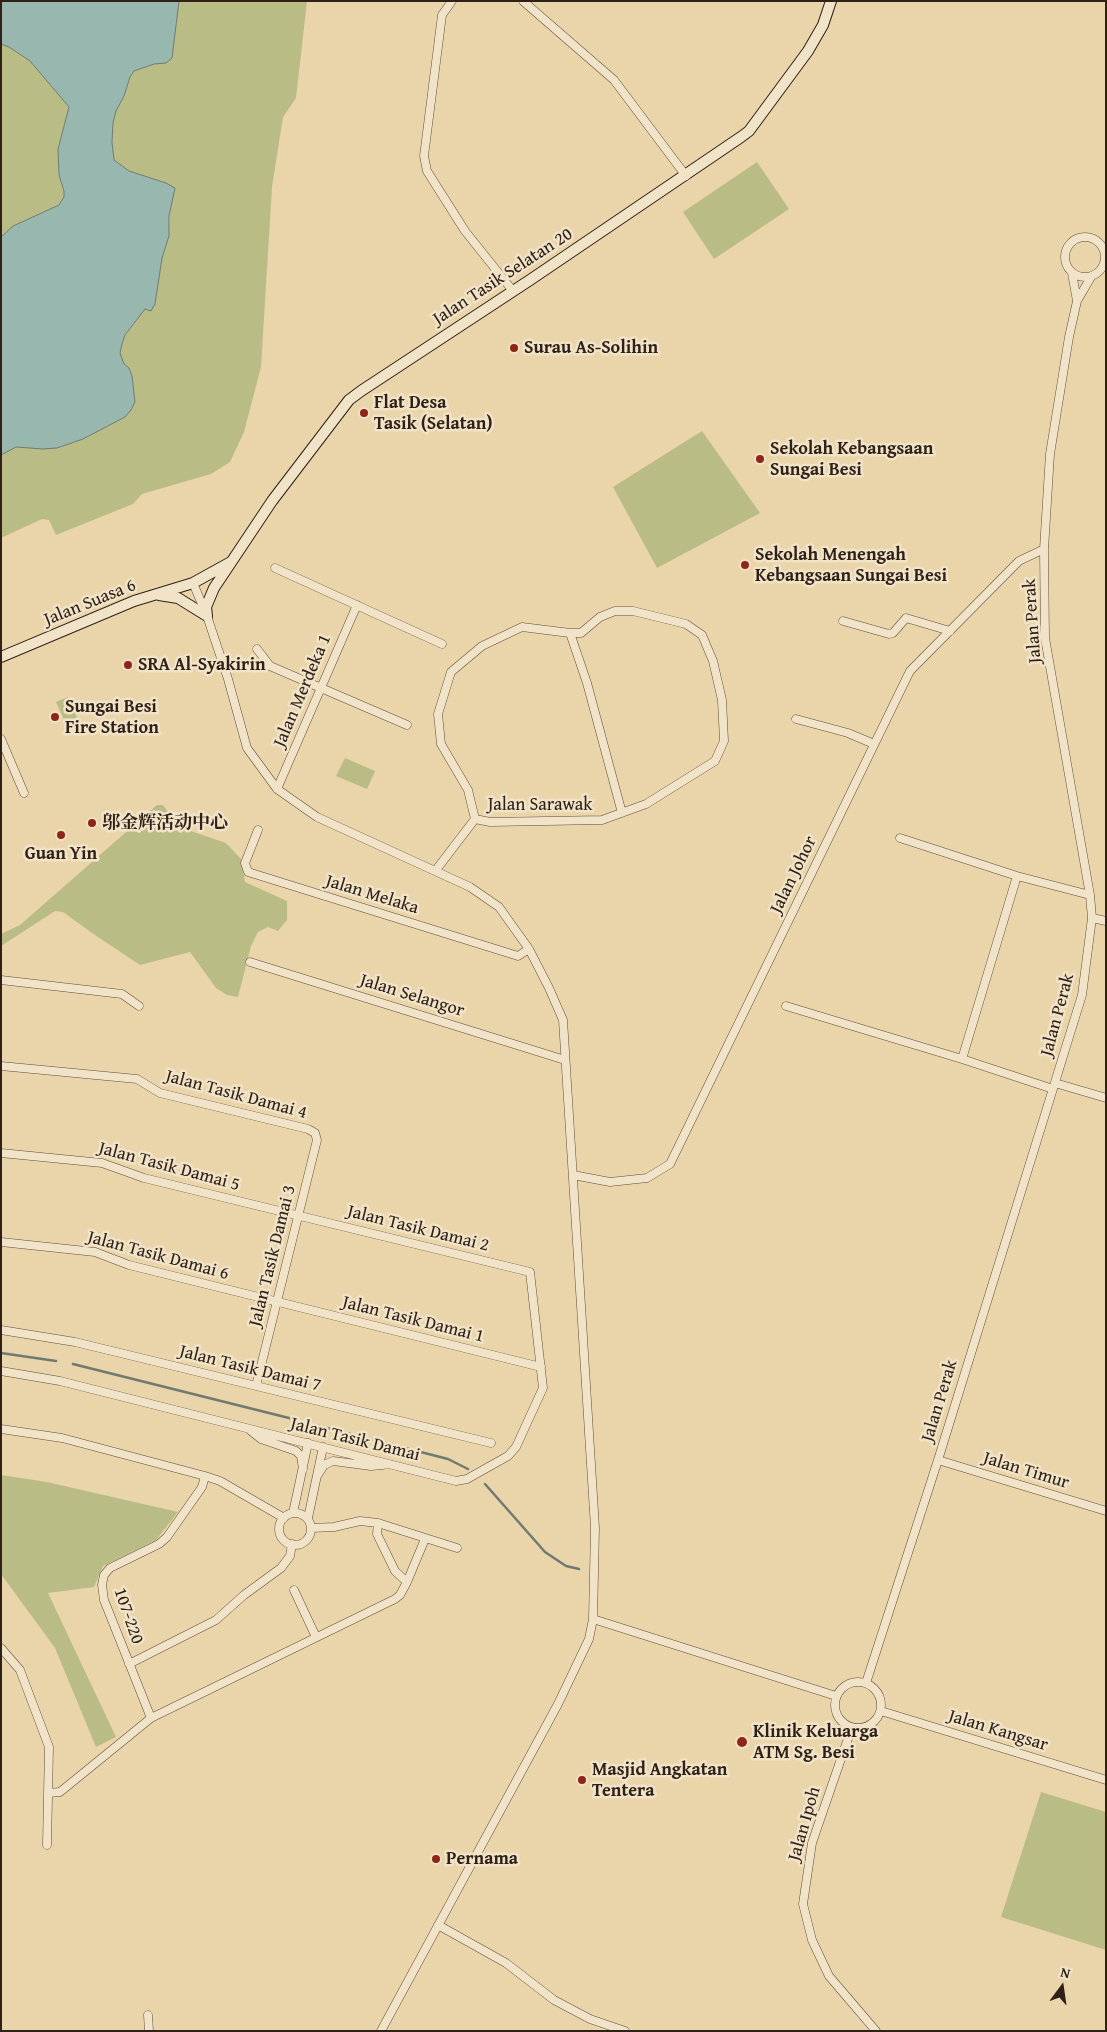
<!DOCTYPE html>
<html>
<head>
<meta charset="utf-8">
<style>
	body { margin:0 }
	#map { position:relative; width:1107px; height:2032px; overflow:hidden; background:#ead4a9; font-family:"Gentium Book Plus",serif }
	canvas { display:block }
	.frame { position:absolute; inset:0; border:2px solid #2f2117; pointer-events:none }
	.north { position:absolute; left:1037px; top:1962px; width:50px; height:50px; -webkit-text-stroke:4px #f1e3c7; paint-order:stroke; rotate:14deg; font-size:14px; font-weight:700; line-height:20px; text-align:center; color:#2f2117 }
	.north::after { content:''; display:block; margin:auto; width:18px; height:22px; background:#2f2117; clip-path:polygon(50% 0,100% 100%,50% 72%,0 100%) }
</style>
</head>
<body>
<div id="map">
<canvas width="1107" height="2032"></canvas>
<div class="frame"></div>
<div class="north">N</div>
</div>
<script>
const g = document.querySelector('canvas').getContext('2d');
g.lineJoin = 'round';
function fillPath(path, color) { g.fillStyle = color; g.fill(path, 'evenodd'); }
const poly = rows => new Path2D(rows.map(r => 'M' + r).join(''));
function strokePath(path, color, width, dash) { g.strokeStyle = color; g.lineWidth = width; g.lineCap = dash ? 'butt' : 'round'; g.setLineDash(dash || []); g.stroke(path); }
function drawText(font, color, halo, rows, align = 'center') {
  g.font = font + ' "Gentium Book Plus","Noto Serif SC",serif'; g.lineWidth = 5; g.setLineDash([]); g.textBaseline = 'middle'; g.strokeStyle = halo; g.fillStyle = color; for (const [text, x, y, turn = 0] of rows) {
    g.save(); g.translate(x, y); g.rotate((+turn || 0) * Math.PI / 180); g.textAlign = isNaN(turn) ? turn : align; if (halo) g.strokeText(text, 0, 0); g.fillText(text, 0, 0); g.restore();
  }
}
fillPath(poly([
	[179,1,307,1,296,98,283,117,272,187,261,367,244,432,230,462,211,474,142,494,133,504,56,535,49,520,42,519,1,538,1,455,16,447,83,439,125,417,135,402,132,376,129,368,124,365,120,353,122,344,125,335,145,309,148,310,155,304,162,258,169,236,170,208,166,183,129,171,114,160,112,142,113,123,116,111,124,96,130,77,134,71,154,64,166,63,172,58],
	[1,44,9,47,30,61,69,107,58,149,59,175,64,191,64,197,59,205,13,226,1,237],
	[757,162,789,209,714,259,683,212],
	[702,431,760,513,657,568,613,487],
	[68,697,78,720,67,726,56,702],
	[345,758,375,771,367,789,336,776],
	[157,805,163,805,179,827,226,843,241,859,245,882,287,901,287,920,278,931,268,927,258,932,251,946,238,997,227,995,216,988,190,952,140,965,92,933,63,912,55,911,1,946,1,934,20,925],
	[1,1475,47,1482,178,1512,156,1540,103,1566,94,1587,48,1593,116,1737,96,1747,55,1648,1,1574],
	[1041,1792,1106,1812,1106,1950,1001,1917]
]), '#babc86');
const water = poly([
	[1,1,179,1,172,58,166,63,154,64,134,71,130,77,124,96,116,111,113,123,112,142,114,160,129,171,166,183,175,188,169,216,169,236,162,258,155,304,151,311,145,309,125,335,122,344,120,353,124,364,129,368,132,376,135,402,131,410,125,417,83,439,57,448,43,449,16,447,1,455,1,237,13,226,59,205,64,197,64,191,59,175,58,149,69,107,30,61,9,47,1,44,1,1]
]);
fillPath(water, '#98b7ae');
strokePath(water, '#6e7b72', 1);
strokePath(poly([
	[1,1353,56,1361],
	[73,1364,297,1420],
	[319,1426,448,1459,468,1469],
	[485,1484,545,1552,566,1566,579,1569]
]), '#6e7b72', 2.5);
const street = poly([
	[452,1,442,15,424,156,427,171,465,231,513,291],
	[523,1,614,80,686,176],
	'1065 257a20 20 0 1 1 40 0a20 20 0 1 1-40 0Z',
	[1072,273,1077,301],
	[275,568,442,644],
	[193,583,207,616,228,679,247,748,277,789,317,817,470,887,499,907,529,949,549,988,563,1020,595,1528,593,1619,589,1639,558,1704,381,2031],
	[843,621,889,634,893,633,906,618,950,631],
	[570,633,587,683,622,813],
	[257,649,270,666,407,725],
	[796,719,848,733,874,744],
	[1,739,24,793],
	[277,789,357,605],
	[258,830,245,863,248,872,518,956,529,949],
	[900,838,1017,876,1090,895],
	[436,870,475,819,490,822,602,820,646,804,715,761,724,741,722,700,713,661,702,635,686,624,633,611,615,611,600,617,581,633,570,633,522,627,482,646,451,672,438,714,441,744,468,790,475,819],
	[1092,918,1106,921],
	[250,962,565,1060],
	[1,980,122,994,139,1006],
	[786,1006,962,1059,1053,1089],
	[962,1059,1017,876],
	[1,1066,137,1079,160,1093,308,1129,315,1133,317,1140,256,1386],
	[1055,1083,1106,1098],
	[1,1153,102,1163,144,1178,530,1272,543,1388,516,1447,508,1456,467,1479,456,1481,60,1381,1,1371],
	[573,1175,610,1182,647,1178,670,1164,910,671,1019,561,1044,549],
	[1,1242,95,1252,129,1265,541,1367],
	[1,1330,75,1342,491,1443],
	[1,1429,62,1438,205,1476,220,1481,284,1518],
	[251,1431,261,1439,296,1451,301,1456,303,1469],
	[938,1460,1106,1511],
	[317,1476,324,1465,333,1461,371,1466,383,1465],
	[293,1513,308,1443],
	'279 1529a16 16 0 1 1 32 0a16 16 0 1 1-32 0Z',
	[308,1518,323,1447],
	[378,1523,377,1534,395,1571,407,1582],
	[311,1528,334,1527,360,1521,378,1523,457,1548],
	[294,1590,316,1637],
	[593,1619,836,1696],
	[1,1648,20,1670,49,1747,47,1845],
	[129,1664,216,1620,244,1595,281,1568,290,1556,292,1544],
	'835 1705a23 23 0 1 1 46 0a23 23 0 1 1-46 0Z',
	[866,1683,938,1460,1082,995,1092,918,1090,895,1045,638,1044,549,1050,454,1069,337,1077,301,1091,277],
	[881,1711,1106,1780],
	[151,1718,104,1600,102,1585,104,1575,110,1568,159,1544,167,1537,202,1487,205,1476],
	[852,1727,812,1843,803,1904,812,1940,829,1976,876,2031],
	[48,1793,60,1792,151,1718,395,1599,400,1595,407,1582,425,1539],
	[438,1925,506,1963,554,2000,590,2019,625,2031],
	[148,2015,149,2031]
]);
const secondary = poly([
	[159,595,178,598,207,616],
	[207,616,206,607,214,588,272,501,349,400,361,391,530,280,741,137,749,131,808,51,823,25,831,1],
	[1,657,134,601,193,583,231,562]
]);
strokePath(street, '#5e4e3c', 9);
strokePath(secondary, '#2f2117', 12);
strokePath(street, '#f1e3c7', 8);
strokePath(secondary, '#f1e3c7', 10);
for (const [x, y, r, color] of [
	[514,348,5,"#8f2418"],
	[364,413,5,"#8f2418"],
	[760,459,5,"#8f2418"],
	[745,565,5,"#8f2418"],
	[128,665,5,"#8f2418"],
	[55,717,5,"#8f2418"],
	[92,823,5,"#8f2418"],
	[61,835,5,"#8f2418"],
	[742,1742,6,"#8f2418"],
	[582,1780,5,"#8f2418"],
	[436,1859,5,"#8f2418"]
]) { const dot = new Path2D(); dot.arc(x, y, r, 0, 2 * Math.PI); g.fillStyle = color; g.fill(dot); strokePath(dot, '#f1e3c7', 2); }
drawText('18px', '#2f2117', '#f1e3c7', [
	["Jalan Tasik Selatan 20",503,277,-33],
	["Jalan Suasa 6",90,603,-22],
	["Jalan Perak",1033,621,-94],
	["Jalan Merdeka 1",303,691,-67],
	["Jalan Sarawak",540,805],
	["Jalan Johor",794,875,-64],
	["Jalan Melaka",372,895,17],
	["Jalan Selangor",412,996,17],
	["Jalan Perak",1058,1015,-75],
	["Jalan Tasik Damai 4",236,1095,15],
	["Jalan Tasik Damai 5",169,1167,15],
	["Jalan Tasik Damai 2",418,1229,14],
	["Jalan Tasik Damai 6",158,1256,15],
	["Jalan Tasik Damai 3",273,1256,-76],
	["Jalan Tasik Damai 1",413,1320,14],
	["Jalan Tasik Damai 7",250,1369,14],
	["Jalan Perak",940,1401,-73],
	["Jalan Tasik Damai",355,1440,14],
	["Jalan Timur",1026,1471,17],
	["107-220",128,1616,71],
	["Jalan Kangsar",998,1731,17],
	["Jalan Ipoh",805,1824,-74]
]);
drawText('bold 18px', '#2f2117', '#f1e3c7', [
	["Surau As-Solihin",524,348],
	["Flat Desa",374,403],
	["Tasik (Selatan)",374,424],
	["Sekolah Kebangsaan",770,449],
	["Sungai Besi",770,470],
	["Sekolah Menengah",755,555],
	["Kebangsaan Sungai Besi",755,576],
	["SRA Al-Syakirin",138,665],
	["Sungai Besi",65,707],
	["Fire Station",65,728],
	["邬金辉活动中心",102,823],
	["Guan Yin",61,854,"center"],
	["Klinik Keluarga",753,1732],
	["ATM Sg. Besi",753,1753],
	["Masjid Angkatan",592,1770],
	["Tentera",592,1791],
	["Pernama",446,1859]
], 'left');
</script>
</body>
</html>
